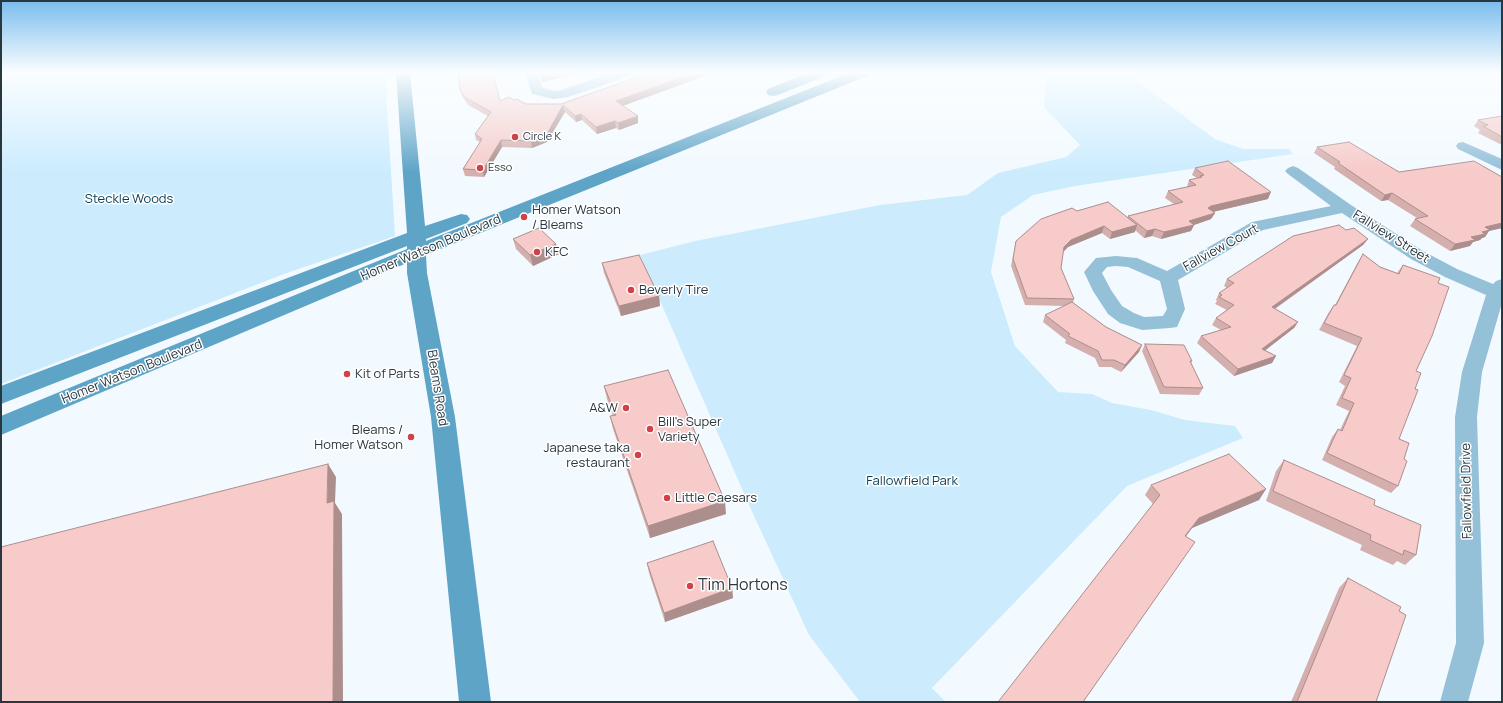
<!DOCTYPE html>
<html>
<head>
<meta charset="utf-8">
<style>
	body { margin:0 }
	#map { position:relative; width:1503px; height:703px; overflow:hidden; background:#f3faff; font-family:Manrope,sans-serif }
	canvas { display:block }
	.frame { position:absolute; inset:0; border:2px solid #29373f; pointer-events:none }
</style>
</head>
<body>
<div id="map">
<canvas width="1503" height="703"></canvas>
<div class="frame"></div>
</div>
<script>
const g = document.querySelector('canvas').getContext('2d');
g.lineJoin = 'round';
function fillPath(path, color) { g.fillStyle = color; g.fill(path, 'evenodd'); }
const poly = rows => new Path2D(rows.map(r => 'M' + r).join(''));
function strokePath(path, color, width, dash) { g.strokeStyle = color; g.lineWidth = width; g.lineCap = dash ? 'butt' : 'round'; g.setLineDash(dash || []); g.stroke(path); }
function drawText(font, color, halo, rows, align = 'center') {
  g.font = font + ' Manrope,sans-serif'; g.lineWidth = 3; g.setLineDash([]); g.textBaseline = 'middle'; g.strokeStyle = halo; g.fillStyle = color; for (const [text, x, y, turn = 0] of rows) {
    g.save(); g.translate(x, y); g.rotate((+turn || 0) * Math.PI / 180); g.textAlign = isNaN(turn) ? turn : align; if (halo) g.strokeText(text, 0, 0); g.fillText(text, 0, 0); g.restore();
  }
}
fillPath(poly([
	[1,73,385,73,395,236,284,274,1,384],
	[1046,73,1126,73,1215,139,1243,149,1289,149,1293,154,1075,186,1033,195,1001,217,991,272,1015,346,1058,392,1092,394,1112,403,1151,410,1185,420,1235,426,1243,438,1127,486,932,688,946,702,860,702,809,635,749,505,640,255,695,241,880,205,967,195,998,173,1066,157,1080,145,1044,107]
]), '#ccecfe');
fillPath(poly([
	[525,73,537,73,543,88,554,91,561,90,612,73,631,73,630,76,568,97,554,99,532,94,525,73],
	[1463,142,1502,159,1502,170,1458,149,1456,146,1458,143,1463,142],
	[1293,166,1298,168,1351,205,1423,251,1457,269,1493,284,1496,281,1502,279,1502,303,1482,372,1477,417,1484,643,1468,702,1440,702,1456,643,1455,417,1462,372,1486,295,1445,277,1411,259,1342,213,1263,230,1178,280,1185,309,1177,327,1170,328,1142,330,1120,323,1108,314,1093,291,1084,272,1096,258,1116,256,1137,258,1167,271,1252,222,1331,206,1288,174,1285,171,1288,168,1293,166],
	[1116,266,1128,267,1160,281,1167,309,1163,316,1144,317,1134,313,1122,306,1111,290,1102,273,1107,267,1116,266]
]), '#94c0d8');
fillPath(poly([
	[396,73,410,73,425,226,461,214,467,215,470,219,467,223,426,239,426,241,849,73,869,73,867,76,426,255,427,273,455,417,491,702,459,702,431,417,407,273,407,263,1,435,1,416,407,249,407,246,1,404,1,386,407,233,396,73],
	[807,73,827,73,825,76,778,95,773,96,768,95,766,92,768,89,807,73]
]), '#5ea4c7');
fillPath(poly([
	[494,73,494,76,500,101,514,100,526,104,561,104,713,73,622,106,638,116,638,123,619,130,616,128,597,134,582,120,576,122,565,112,547,142,532,148,502,147,484,177,465,176,463,169,480,142,476,140,475,134,488,116,468,105,462,96,460,90],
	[539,73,581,73,542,82],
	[1502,116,1502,145,1478,133,1480,130,1474,126,1478,120],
	[1317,147,1399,172,1502,177,1502,228,1489,231,1485,237,1482,238,1480,240,1473,242,1470,246,1450,251,1410,226,1415,219,1417,218,1388,200,1381,201,1334,169,1335,167,1314,153],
	[1195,168,1268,199,1213,212,1215,213,1211,219,1194,225,1191,231,1161,239,1152,236,1144,238,1135,230,1135,232,1110,239,1102,233,1068,247,1063,252,1061,268,1074,299,1073,303,1106,327,1142,345,1139,352,1121,372,1111,367,1099,367,1095,358,1065,343,1066,340,1043,322,1045,315,1065,306,1025,305,1011,266,1016,241,1077,211,1127,218,1128,216,1174,204,1165,198,1168,191,1187,187,1189,180,1197,178,1192,175],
	[1346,230,1368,239,1363,245,1275,309,1298,322,1294,328,1265,350,1276,356,1272,363,1234,376,1197,343,1201,336,1221,330,1212,325,1216,318,1227,310,1215,304,1217,301,1216,300,1219,293,1227,288,1224,286,1227,279],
	[513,239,559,254,533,266,516,249],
	[1363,254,1380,267,1397,273,1403,265,1438,283,1416,371,1415,389,1399,439,1404,459,1398,486,1391,493,1322,460,1332,437,1338,429,1340,430,1349,411,1336,405,1345,386,1339,382,1357,346,1319,330,1329,312,1334,305,1335,305,1358,262],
	[602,263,659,296,660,306,621,316,604,273],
	[1145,344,1192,361,1191,363,1203,388,1199,395,1160,394,1142,351],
	[604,386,726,514,650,538,613,429,610,416,613,416,607,399],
	[1284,460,1374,505,1416,555,1405,565,1397,561,1393,565,1360,550,1362,545,1266,501,1276,471],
	[1151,485,1266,489,1259,500,1192,528,1186,536,1083,702,1153,504,1145,495],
	[647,563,732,588,733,598,665,622,649,573],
	[1348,578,1399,611,1376,702,1291,702,1339,588]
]), '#d4afad');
fillPath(poly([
	[557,73,581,73,542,82,541,76],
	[695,73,713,73,617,108,616,101],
	[563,105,565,112,547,142,532,148,531,141],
	[581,114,582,120,576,122,575,116],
	[638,116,638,123,619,130,618,123],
	[615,121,616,128,597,134,596,127],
	[501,140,502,147,484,177,483,170],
	[1271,192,1268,199,1208,213,1208,208,1211,206],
	[1392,193,1388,200,1381,201,1385,195],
	[1215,213,1211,219,1194,225,1191,231,1161,239,1164,232,1189,221],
	[1502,223,1502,228,1489,231,1485,237,1482,238,1480,240,1473,242,1470,246,1450,251,1455,244,1471,237,1485,227],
	[1137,225,1135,232,1110,239,1112,232],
	[1104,226,1102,233,1068,247,1062,253,1064,247,1071,240],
	[1155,229,1152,236,1144,238,1147,231],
	[1368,239,1363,245,1267,314,1272,307],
	[556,244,559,254,533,266,530,255],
	[659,296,660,306,621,316,619,306],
	[1298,322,1294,328,1258,356,1262,349],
	[1142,345,1139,352,1121,372,1125,365],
	[1276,356,1272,363,1234,376,1238,369],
	[328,464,336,477,335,503,342,514,343,702,333,702,327,503],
	[1266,489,1259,500,1192,528,1179,546,1185,536,1199,518],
	[725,501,726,514,650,538,648,526],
	[732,588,733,598,665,622,664,613]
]), '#ac8e8d');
const building = poly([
	[458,73,493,73,500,101,509,97,514,100,517,99,526,104,561,104,649,73,695,73,616,101,638,116,618,123,615,121,596,127,581,114,575,116,563,105,546,136,531,141,501,140,483,170,463,169,482,139,475,134,491,112,466,98,460,90,458,73],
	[540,73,557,73,541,76,540,73],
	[1502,116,1502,137,1483,126,1488,125,1478,120,1502,116],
	[1349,142,1399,172,1474,161,1502,177,1502,223,1485,227,1490,230,1482,232,1485,234,1471,237,1475,240,1455,244,1415,219,1428,216,1392,193,1385,195,1338,163,1340,162,1317,147,1349,142],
	[1228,161,1271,192,1211,206,1208,208,1215,213,1189,221,1194,225,1164,232,1155,229,1147,231,1128,216,1183,202,1168,191,1196,185,1189,180,1202,177,1200,176,1204,175,1195,168,1228,161],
	[1108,202,1137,225,1112,232,1104,226,1071,240,1064,247,1061,268,1074,299,1027,298,1013,259,1016,241,1041,219,1072,208,1077,211,1108,202],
	[1339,225,1346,230,1354,228,1368,239,1272,307,1298,322,1262,349,1276,356,1238,369,1201,336,1231,327,1216,318,1234,305,1219,297,1222,295,1219,293,1234,283,1227,279,1293,236,1339,225],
	[539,228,556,244,530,255,513,239,539,228],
	[1363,254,1380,267,1399,274,1403,265,1440,278,1438,283,1449,287,1432,336,1416,371,1421,373,1415,389,1418,390,1399,439,1409,443,1404,459,1407,461,1398,486,1327,453,1338,429,1342,431,1354,403,1342,398,1351,378,1344,375,1362,338,1324,323,1334,305,1336,305,1363,254],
	[639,255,659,296,619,306,602,263,639,255],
	[1072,302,1106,327,1142,345,1125,365,1114,360,1102,360,1098,351,1068,336,1070,334,1045,315,1072,302],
	[1145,344,1184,345,1192,361,1190,361,1203,388,1164,387,1145,344],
	[668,370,725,501,648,526,610,416,616,415,604,386,668,370],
	[1229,454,1266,489,1199,518,1185,536,1195,542,1083,702,998,702,1160,495,1151,485,1229,454],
	[1284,460,1375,500,1374,505,1421,525,1416,555,1404,550,1403,555,1370,540,1371,535,1273,491,1284,460],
	[328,464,327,503,334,501,333,702,1,702,1,547,328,464],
	[713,541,732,588,664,613,647,563,713,541],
	[1348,578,1401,607,1399,611,1406,615,1376,702,1297,702,1348,578]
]);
fillPath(building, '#f6cbc9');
strokePath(building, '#ac8e8d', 1);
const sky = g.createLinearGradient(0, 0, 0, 172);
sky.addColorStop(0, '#79bced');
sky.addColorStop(0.42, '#fafdff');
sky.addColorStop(1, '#fafdff00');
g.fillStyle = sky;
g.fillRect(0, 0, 1503, 172);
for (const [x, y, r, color] of [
	[515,137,4,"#d04148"],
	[480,168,4,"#d04148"],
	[524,217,4,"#d04148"],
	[537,252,4,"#d04148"],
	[631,290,4,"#d04148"],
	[347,374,4,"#d04148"],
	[626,408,4,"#d04148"],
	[650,429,4,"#d04148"],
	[411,437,4,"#d04148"],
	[638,455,4,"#d04148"],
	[667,498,4,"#d04148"],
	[690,586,4,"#d04148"]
]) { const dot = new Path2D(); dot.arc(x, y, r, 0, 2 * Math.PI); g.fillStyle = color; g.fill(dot); strokePath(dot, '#fff', 1.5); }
drawText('11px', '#29373f', '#fff', [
	["Circle K",523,137],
	["Esso",488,168]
], 'left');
drawText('13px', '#0a3d53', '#fff', [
	["Steckle Woods",129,199],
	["Fallowfield Park",912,481]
]);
drawText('13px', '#29373f', '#fff', [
	["Homer Watson",532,210],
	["/ Bleams",532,225],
	["KFC",545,252],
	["Beverly Tire",639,290],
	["Kit of Parts",355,374],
	["A&W",618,408,"right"],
	["Bill's Super",658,422],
	["Variety",658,437],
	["Bleams /",403,430,"right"],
	["Homer Watson",403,445,"right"],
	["Japanese taka",630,448,"right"],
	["restaurant",630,463,"right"],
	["Little Caesars",675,498]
], 'left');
drawText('13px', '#29373f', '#fff', [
	["Fallview Street",1391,237,32],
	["Homer Watson Boulevard",431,248,-23],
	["Fallview Court",1221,248,-29],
	["Homer Watson Boulevard",132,372,-22],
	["Bleams Road",437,388,81],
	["Fallowfield Drive",1467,491,-91]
]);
drawText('16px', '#29373f', '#fff', [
	["Tim Hortons",698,586]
], 'left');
</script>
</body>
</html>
